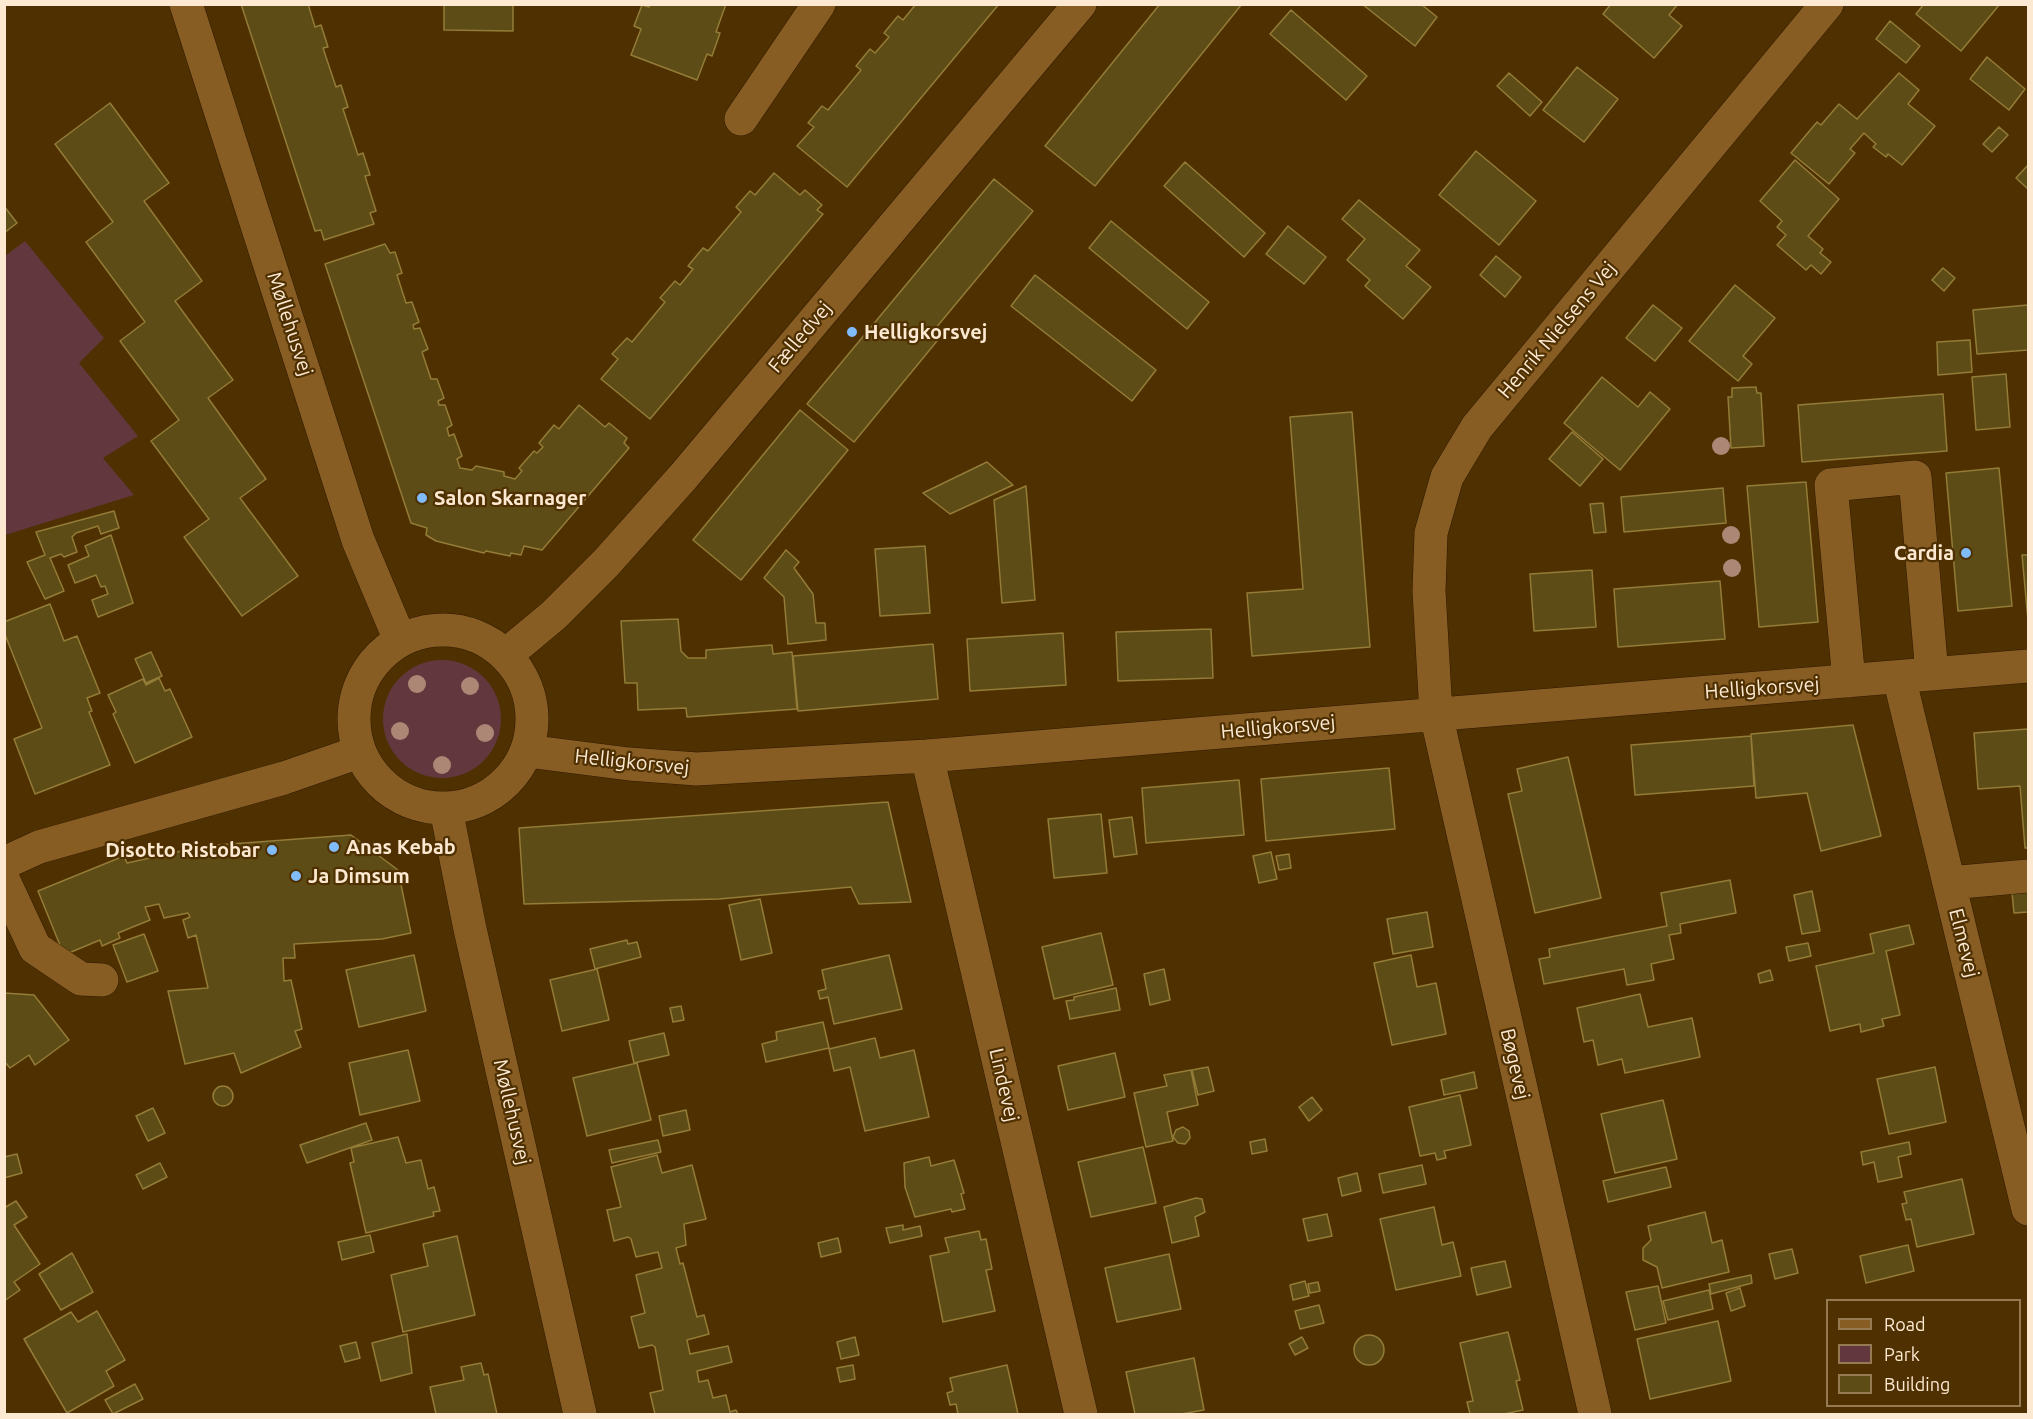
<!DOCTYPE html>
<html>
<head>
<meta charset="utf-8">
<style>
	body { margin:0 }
	#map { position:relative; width:2033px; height:1419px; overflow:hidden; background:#4f3000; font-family:Ubuntu,sans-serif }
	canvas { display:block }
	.frame { position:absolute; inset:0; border:6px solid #fde9d2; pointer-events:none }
	.legend { position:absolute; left:1826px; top:1299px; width:195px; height:108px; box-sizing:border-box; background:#4f3000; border:2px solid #957a54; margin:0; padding:8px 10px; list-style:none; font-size:18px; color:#fde9d2 }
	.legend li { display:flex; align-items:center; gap:12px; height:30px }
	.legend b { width:30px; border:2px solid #957a54 }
</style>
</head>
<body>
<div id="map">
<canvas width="2033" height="1419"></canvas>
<div class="frame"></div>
<ul class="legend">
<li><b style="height:8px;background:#885d23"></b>Road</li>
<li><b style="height:16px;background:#62373d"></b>Park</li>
<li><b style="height:16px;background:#5e4c17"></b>Building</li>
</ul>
</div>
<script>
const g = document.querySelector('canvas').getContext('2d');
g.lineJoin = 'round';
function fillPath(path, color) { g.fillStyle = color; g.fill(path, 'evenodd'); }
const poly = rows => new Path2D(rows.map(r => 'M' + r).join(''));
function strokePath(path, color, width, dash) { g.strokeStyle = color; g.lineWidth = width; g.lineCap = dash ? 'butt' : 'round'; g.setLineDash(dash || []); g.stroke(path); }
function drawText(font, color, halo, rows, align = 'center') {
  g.font = font + ' Ubuntu,sans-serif'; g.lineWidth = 4.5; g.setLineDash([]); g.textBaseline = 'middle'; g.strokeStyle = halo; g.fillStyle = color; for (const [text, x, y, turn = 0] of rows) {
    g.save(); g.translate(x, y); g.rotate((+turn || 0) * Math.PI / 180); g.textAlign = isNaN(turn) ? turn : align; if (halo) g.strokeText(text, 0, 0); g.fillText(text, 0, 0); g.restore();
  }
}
fillPath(poly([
	[25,241,104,338,79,363,138,436,103,458,134,495,5,535,5,256],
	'383 719a59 59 0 1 1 118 0a59 59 0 1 1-118 0Z'
]), '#62373d');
const building = poly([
	[241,4,308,4,315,27,321,25,328,47,323,48,336,87,341,85,348,107,343,109,358,155,363,153,370,175,365,176,376,211,370,213,374,224,324,240,321,230,315,231,241,4],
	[444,4,513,4,513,31,444,30,444,4],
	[650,4,726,4,716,32,720,33,712,56,707,54,697,80,631,55,641,29,634,26,642,5,649,7,650,4],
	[916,4,999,4,847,187,797,146,814,127,808,123,822,106,828,110,861,70,856,66,870,49,875,53,889,37,884,33,898,16,903,20,916,4],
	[1160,4,1242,4,1095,186,1045,146,1160,4],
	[1362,4,1421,4,1437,17,1415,46,1362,4],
	[1611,4,1678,4,1669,15,1682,26,1654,58,1603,14,1611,4],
	[1924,4,2000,4,1961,51,1916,14,1924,4],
	[1291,10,1367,76,1346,100,1270,34,1291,10],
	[1890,21,1920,46,1906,63,1876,39,1890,21],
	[1987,57,2025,89,2009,110,1970,79,1987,57],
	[1577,67,1618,99,1584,142,1543,110,1577,67],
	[1509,73,1542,102,1530,116,1497,86,1509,73],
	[1899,73,1919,90,1908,104,1935,126,1902,165,1888,154,1886,157,1873,147,1876,144,1864,133,1850,149,1855,153,1829,184,1791,153,1817,122,1821,125,1839,104,1857,119,1899,73],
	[110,103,169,183,144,201,202,281,175,301,233,380,208,398,266,479,240,498,298,576,242,616,184,537,209,519,151,441,179,420,120,341,145,322,86,242,113,222,55,144,110,103],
	[1999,127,2008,135,1992,152,1983,144,1999,127],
	[1476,151,1536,201,1499,245,1439,195,1476,151],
	[1795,160,1839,199,1808,236,1823,249,1820,253,1831,262,1821,274,1811,265,1806,270,1777,245,1786,235,1777,227,1782,221,1760,201,1795,160],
	[1185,162,1265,233,1244,257,1164,186,1185,162],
	[2028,165,2028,189,2016,178,2028,165],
	[774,173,800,195,805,190,822,205,817,210,823,214,650,419,601,379,618,359,612,354,627,338,632,342,665,302,660,298,675,281,680,285,693,269,688,266,703,248,708,251,741,212,736,207,750,191,755,195,774,173],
	[994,179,1033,211,930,335,937,341,854,442,807,404,994,179],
	[1359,200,1420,250,1406,266,1431,287,1403,319,1365,286,1370,280,1347,260,1365,239,1342,219,1359,200],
	[4,206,17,223,4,233,4,206],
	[1111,221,1209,302,1187,329,1089,248,1111,221],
	[1288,226,1326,257,1304,284,1266,254,1288,226],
	[385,244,390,253,395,252,402,273,397,275,406,303,412,302,419,322,413,325,414,329,420,328,428,349,422,352,431,379,437,379,444,398,438,401,439,405,445,405,452,425,447,428,449,436,454,434,462,456,457,459,460,468,472,470,476,466,504,472,504,476,515,479,522,471,519,468,534,451,537,453,543,447,539,443,554,425,559,429,579,405,605,427,609,423,627,438,624,443,629,448,542,550,524,546,521,555,511,553,510,556,486,551,484,553,436,541,426,535,427,528,411,523,325,264,385,244],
	[1496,256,1521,277,1505,297,1480,275,1496,256],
	[1943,268,1955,278,1944,291,1932,280,1943,268],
	[1035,275,1156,370,1132,401,1011,306,1035,275],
	[1735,285,1775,318,1743,356,1752,364,1738,381,1689,341,1735,285],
	[1653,305,1682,328,1655,361,1626,338,1653,305],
	[2028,305,2028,350,1977,354,1973,310,2028,305],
	[1970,340,1972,372,1938,375,1937,342,1970,340],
	[2006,374,2010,427,1976,430,1972,377,2006,374],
	[1602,377,1638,407,1650,392,1670,409,1620,470,1564,423,1602,377],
	[1756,387,1757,393,1761,393,1764,446,1731,448,1728,397,1732,397,1732,388,1756,387],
	[1943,394,1947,451,1802,462,1798,405,1943,394],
	[800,410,848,450,741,580,693,540,800,410],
	[1352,412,1370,647,1252,656,1247,593,1303,589,1290,417,1352,412],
	[1572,432,1603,459,1580,486,1549,459,1572,432],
	[987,462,1013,485,950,514,923,493,987,462],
	[1999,468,2012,606,1958,611,1946,473,1999,468],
	[1806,482,1818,622,1759,627,1747,486,1806,482],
	[1026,486,1035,600,1002,603,994,500,1026,486],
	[1723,488,1726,523,1624,532,1621,497,1723,488],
	[1603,503,1606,532,1594,533,1590,504,1603,503],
	[114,511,119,528,101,534,98,526,76,533,72,537,77,552,64,557,61,554,50,558,64,591,45,599,27,562,45,555,36,532,114,511],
	[111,535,133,603,98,617,92,600,108,594,105,586,101,587,96,575,75,583,68,565,89,556,85,546,111,535],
	[925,546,930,613,880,616,875,549,925,546],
	[786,550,799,562,794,568,813,594,816,623,825,623,826,640,788,644,784,597,764,578,786,550],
	[2022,555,2028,555,2028,620,2022,555],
	[1592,570,1596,627,1534,631,1530,574,1592,570],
	[1720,581,1725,639,1618,647,1614,589,1720,581],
	[50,604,64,641,77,636,100,693,87,698,92,711,89,712,110,765,35,794,14,739,42,728,4,632,4,622,50,604],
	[678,619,681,651,688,658,706,658,706,650,772,645,773,654,792,652,797,709,687,717,686,708,638,710,637,683,625,683,621,621,678,619],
	[1211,629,1213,678,1118,681,1116,632,1211,629],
	[1063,633,1066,685,970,691,967,639,1063,633],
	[933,644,938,699,798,711,793,656,933,644],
	[151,652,162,676,146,683,135,659,151,652],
	[159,678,165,691,170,689,192,737,135,763,113,714,116,712,108,695,143,679,146,685,159,678],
	[1853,725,1881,836,1821,851,1807,793,1756,798,1751,734,1853,725],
	[2028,729,2028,848,2025,848,2020,786,1978,789,1974,733,2028,729],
	[1751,736,1754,786,1635,795,1631,745,1751,736],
	[1568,757,1601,898,1535,913,1508,794,1522,791,1517,769,1568,757],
	[1389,768,1395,829,1266,841,1261,779,1389,768],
	[1239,780,1244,835,1146,843,1142,788,1239,780],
	[888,802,911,902,859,904,851,887,719,899,524,904,519,828,888,802],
	[1101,814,1107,873,1054,878,1048,819,1101,814],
	[1132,817,1137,854,1114,857,1109,820,1132,817],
	[351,835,398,870,411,933,382,939,294,944,295,958,283,958,284,981,291,980,302,1029,295,1031,301,1047,241,1073,234,1053,185,1064,168,991,208,988,196,935,188,938,183,920,190,917,188,913,164,918,159,904,145,907,150,920,118,933,120,938,102,946,100,940,64,955,38,891,124,856,127,863,204,846,351,835],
	[1271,852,1277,879,1259,883,1253,856,1271,852],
	[1289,854,1291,868,1279,870,1276,856,1289,854],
	[1730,880,1736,913,1680,924,1681,933,1669,935,1674,959,1651,964,1654,980,1627,985,1624,969,1544,984,1539,959,1550,957,1549,949,1667,926,1661,893,1730,880],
	[2011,883,2028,887,2028,912,2014,913,2011,883],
	[1812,891,1820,931,1802,934,1794,895,1812,891],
	[760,899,772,953,741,960,729,905,760,899],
	[1427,912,1433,947,1393,954,1387,919,1427,912],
	[1909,925,1914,944,1886,951,1900,1015,1882,1019,1884,1026,1861,1032,1860,1024,1830,1031,1816,966,1874,953,1870,934,1909,925],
	[1101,933,1113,985,1054,999,1042,947,1101,933],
	[144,934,158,971,127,982,113,945,144,934],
	[627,940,628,944,637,942,641,957,595,969,590,949,627,940],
	[1808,943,1811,956,1789,961,1786,947,1808,943],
	[414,955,426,1011,359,1027,346,970,414,955],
	[889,955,902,1009,834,1024,828,997,820,999,818,991,826,989,822,970,889,955],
	[1411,955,1417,987,1436,983,1446,1034,1392,1045,1374,963,1411,955],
	[597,969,609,1020,562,1031,550,980,597,969],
	[1164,969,1170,1000,1150,1005,1144,974,1164,969],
	[1770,970,1773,980,1760,983,1758,974,1770,970],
	[1116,988,1120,1010,1070,1019,1066,1001,1074,1000,1074,997,1116,988],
	[4,993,34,995,69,1040,35,1065,29,1055,10,1068,4,1061,4,993],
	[1640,994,1648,1027,1692,1018,1700,1057,1625,1073,1622,1059,1598,1065,1593,1040,1584,1042,1577,1008,1640,994],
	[681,1006,684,1020,673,1022,670,1008,681,1006],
	[823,1022,829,1048,766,1062,762,1044,777,1040,776,1032,823,1022],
	[664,1033,669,1055,634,1063,629,1041,664,1033],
	[875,1038,880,1058,914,1050,929,1117,865,1131,850,1067,834,1071,829,1049,875,1038],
	[408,1050,420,1101,360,1115,349,1063,408,1050],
	[1115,1053,1125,1097,1068,1110,1058,1066,1115,1053],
	[637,1063,651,1120,587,1136,573,1078,637,1063],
	[1208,1067,1214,1091,1198,1095,1192,1070,1208,1067],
	[1935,1067,1946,1122,1889,1134,1877,1079,1935,1067],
	[1191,1070,1198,1105,1167,1112,1173,1141,1146,1147,1134,1093,1167,1086,1164,1075,1191,1070],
	[1474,1072,1477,1088,1444,1095,1441,1080,1474,1072],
	'213 1096a10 10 0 1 1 20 0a10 10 0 1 1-20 0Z',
	[1460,1095,1471,1145,1444,1151,1446,1158,1437,1160,1435,1153,1420,1156,1409,1107,1460,1095],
	[1312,1097,1322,1110,1309,1121,1299,1107,1312,1097],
	[1663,1100,1677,1159,1615,1173,1601,1114,1663,1100],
	[153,1108,165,1133,148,1141,136,1116,153,1108],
	[686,1110,690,1130,663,1136,659,1116,686,1110],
	[366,1123,372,1140,307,1163,300,1145,366,1123],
	[1183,1127,1189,1131,1190,1138,1185,1144,1178,1143,1173,1137,1176,1130,1183,1127],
	[398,1137,406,1163,421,1160,428,1189,434,1187,440,1211,433,1212,434,1216,366,1233,350,1163,354,1162,351,1148,398,1137],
	[1265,1139,1267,1151,1252,1154,1250,1142,1265,1139],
	[658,1140,661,1152,612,1163,609,1150,658,1140],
	[1909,1142,1911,1154,1898,1157,1902,1177,1878,1182,1874,1162,1863,1165,1861,1152,1909,1142],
	[1143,1147,1156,1203,1091,1217,1078,1162,1143,1147],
	[17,1154,22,1173,4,1178,4,1157,17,1154],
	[657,1155,662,1173,692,1165,706,1219,684,1224,686,1245,676,1248,680,1264,683,1263,697,1317,704,1315,709,1334,687,1340,690,1354,728,1346,732,1362,697,1371,699,1382,708,1380,713,1398,726,1395,730,1412,736,1410,738,1414,655,1414,650,1393,663,1390,655,1347,652,1345,639,1348,631,1317,645,1313,636,1275,662,1268,658,1252,636,1257,631,1239,628,1237,614,1241,607,1210,621,1207,611,1167,657,1155],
	[929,1157,931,1166,954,1160,964,1193,961,1194,965,1209,952,1212,951,1209,915,1217,905,1187,904,1163,929,1157],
	[160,1163,167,1177,143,1189,136,1175,160,1163],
	[1422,1165,1426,1184,1383,1193,1379,1174,1422,1165],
	[1666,1167,1671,1187,1608,1202,1603,1181,1666,1167],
	[1357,1173,1361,1191,1342,1196,1338,1178,1357,1173],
	[1962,1179,1974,1234,1917,1247,1911,1219,1906,1220,1902,1204,1907,1203,1904,1192,1962,1179],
	[1196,1198,1202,1199,1205,1212,1195,1217,1199,1236,1172,1243,1164,1207,1196,1198],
	[16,1201,27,1217,14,1225,40,1264,14,1282,20,1290,4,1301,4,1208,16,1201],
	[1434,1207,1442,1245,1453,1242,1461,1276,1396,1290,1380,1219,1434,1207],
	[1705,1212,1712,1243,1722,1240,1729,1272,1662,1288,1657,1267,1643,1260,1643,1248,1651,1240,1648,1226,1705,1212],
	[1327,1214,1332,1236,1308,1241,1303,1219,1327,1214],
	[903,1225,903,1230,920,1226,922,1236,890,1243,886,1228,903,1225],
	[979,1231,981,1240,986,1239,992,1269,986,1270,995,1311,943,1322,930,1256,949,1252,945,1238,979,1231],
	[370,1235,374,1252,342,1260,338,1242,370,1235],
	[457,1236,475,1315,403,1332,391,1275,428,1266,423,1244,457,1236],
	[838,1238,841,1252,821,1257,818,1243,838,1238],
	[1908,1245,1914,1271,1866,1283,1860,1256,1908,1245],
	[1792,1249,1798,1273,1775,1279,1769,1254,1792,1249],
	[72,1253,93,1292,61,1310,39,1274,72,1253],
	[1169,1254,1181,1309,1117,1322,1105,1268,1169,1254],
	[1505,1261,1511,1287,1477,1295,1471,1268,1505,1261],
	[1751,1275,1752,1283,1711,1294,1709,1284,1751,1275],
	[1305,1281,1309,1296,1293,1300,1290,1285,1305,1281],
	[1318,1282,1320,1291,1310,1293,1308,1284,1318,1282],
	[1658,1286,1666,1323,1635,1330,1626,1292,1658,1286],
	[1740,1288,1745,1306,1731,1311,1726,1293,1740,1288],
	[1709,1290,1713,1309,1668,1320,1663,1301,1709,1290],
	[1319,1305,1324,1323,1300,1329,1295,1311,1319,1305],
	[97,1311,125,1360,106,1371,114,1386,67,1413,24,1339,71,1312,78,1322,97,1311],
	[1718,1321,1731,1381,1650,1399,1637,1339,1718,1321],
	[1508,1332,1520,1380,1516,1381,1523,1410,1504,1414,1470,1414,1467,1402,1473,1401,1460,1343,1508,1332],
	[407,1334,412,1373,381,1381,372,1343,407,1334],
	'1354 1350a15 15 0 1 1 30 0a15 15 0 1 1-30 0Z',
	[855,1337,859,1355,841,1359,837,1342,855,1337],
	[1302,1337,1308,1348,1295,1355,1289,1344,1302,1337],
	[356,1342,360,1358,345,1362,340,1346,356,1342],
	[1194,1358,1204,1410,1181,1414,1135,1414,1126,1372,1194,1358],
	[481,1363,484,1375,488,1374,497,1414,436,1414,430,1387,464,1380,461,1367,481,1363],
	[853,1365,855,1379,840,1382,837,1368,853,1365],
	[1007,1365,1018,1414,958,1414,956,1404,950,1405,947,1393,953,1391,950,1378,1007,1365],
	[135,1384,143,1399,113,1414,105,1400,135,1384]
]);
fillPath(building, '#5e4c17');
strokePath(building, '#937c37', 1.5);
const minor = poly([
	[186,4,358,540,400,640],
	[741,119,819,4],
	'354 719a89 89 0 1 1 178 0a89 89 0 1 1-178 0Z',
	[506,655,554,615,606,563,683,477,1080,4],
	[1899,677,2028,1209],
	[1849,681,1831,485,1915,477,1932,674],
	[527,751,629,764,697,769,927,756,2028,666],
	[927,756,1081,1414],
	[446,809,470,929,580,1414],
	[4,863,39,847,284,778,359,752],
	[4,881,35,948,81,979,102,980],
	[1949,883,2028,876],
	[1595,1414,1436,714,1429,591,1431,533,1447,477,1477,427,1827,4]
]);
strokePath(minor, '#2f1a00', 34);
strokePath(minor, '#885d23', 33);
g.fillStyle = '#ac8775';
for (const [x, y] of [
	[1721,446],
	[1731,535],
	[1732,568],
	[417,684],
	[470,686],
	[400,731],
	[485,733],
	[442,765]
]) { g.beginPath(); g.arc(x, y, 9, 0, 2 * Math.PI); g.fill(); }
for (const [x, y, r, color] of [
	[852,332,6,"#81bcfa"],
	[422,498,6,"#81bcfa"],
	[1966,553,6,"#81bcfa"],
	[334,847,6,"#81bcfa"],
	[272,850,6,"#81bcfa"],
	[296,876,6,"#81bcfa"]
]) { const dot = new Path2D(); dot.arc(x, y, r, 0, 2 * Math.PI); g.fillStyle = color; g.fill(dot); strokePath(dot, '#4f3000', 2); }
drawText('20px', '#fde9d2', '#4f3000', [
	["Møllehusvej",290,324,72],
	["Henrik Nielsens Vej",1557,330,-50],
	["Fælledvej",800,337,-50],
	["Helligkorsvej",1762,688,-4],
	["Helligkorsvej",1278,727,-5],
	["Helligkorsvej",632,762,6],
	["Elmevej",1964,943,76],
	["Bøgevej",1515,1064,77],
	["Lindevej",1004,1085,77],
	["Møllehusvej",512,1112,77]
]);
drawText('bold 20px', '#fde9d2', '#4f3000', [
	["Helligkorsvej",864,332],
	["Salon Skarnager",434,498],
	["Cardia",1954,553,"right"],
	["Anas Kebab",346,847],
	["Disotto Ristobar",260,850,"right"],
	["Ja Dimsum",308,876]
], 'left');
</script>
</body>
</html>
